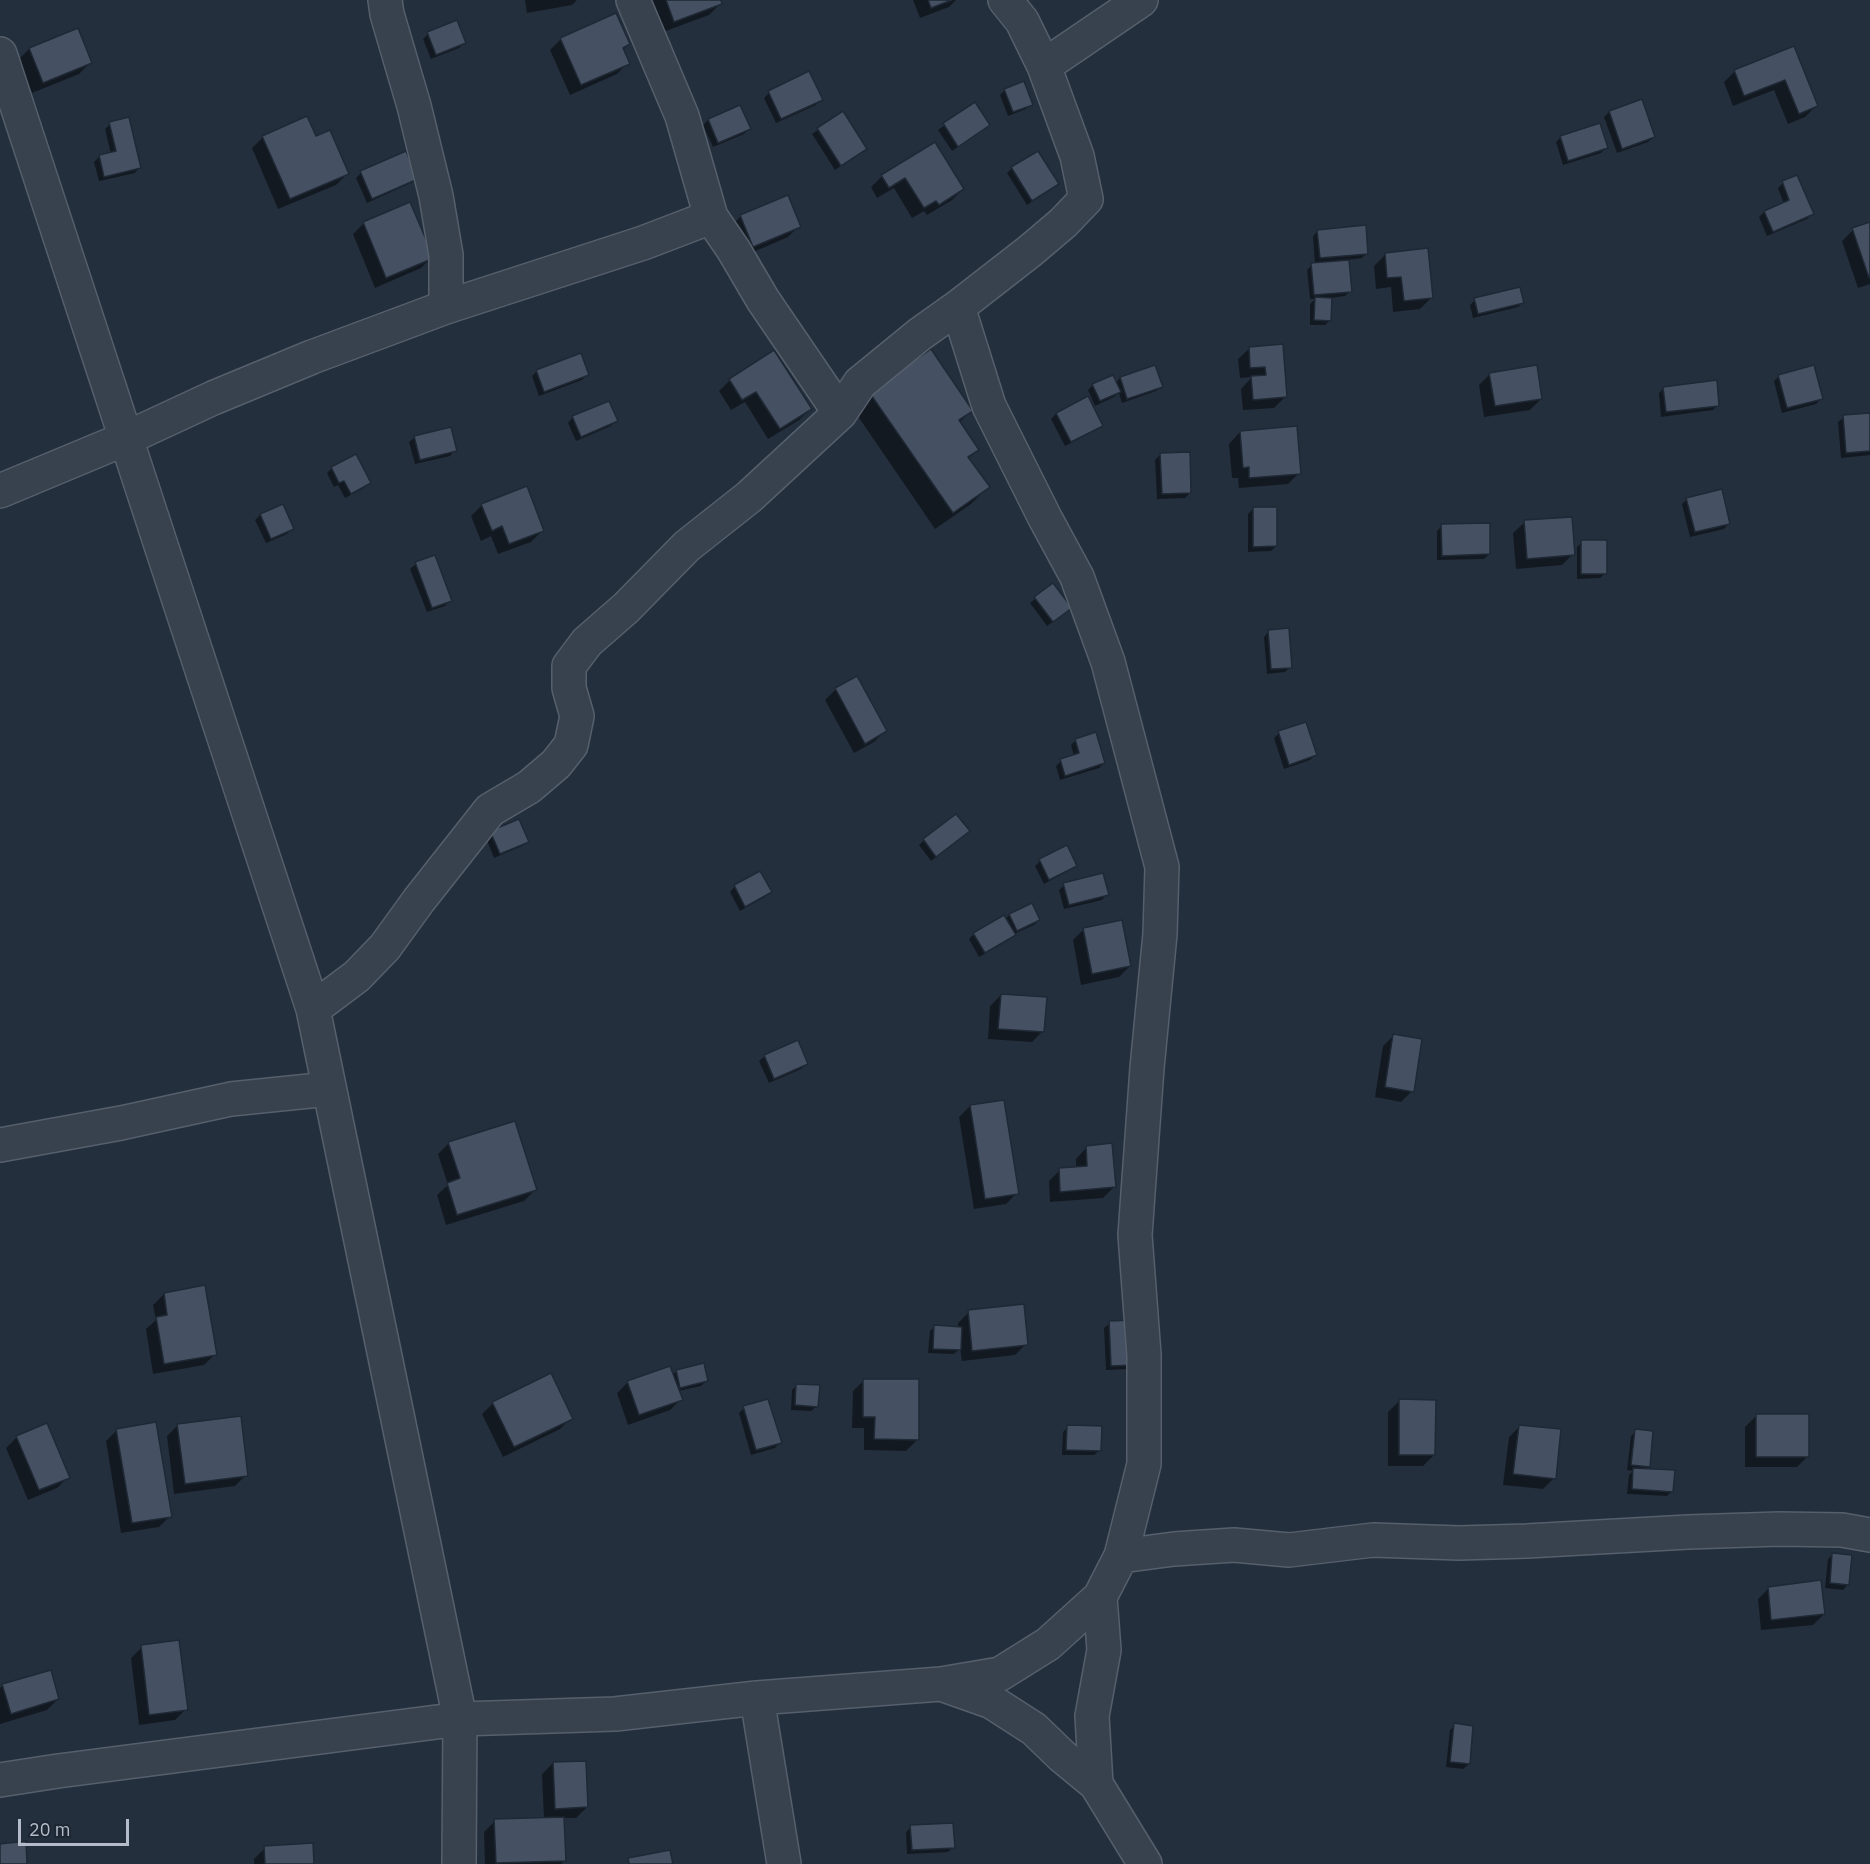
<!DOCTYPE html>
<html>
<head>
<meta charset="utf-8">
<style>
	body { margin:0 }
	#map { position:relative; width:1870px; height:1864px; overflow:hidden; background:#242f3e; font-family:"IBM Plex Sans",sans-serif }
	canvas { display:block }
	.scale { position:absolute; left:18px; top:1819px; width:111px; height:27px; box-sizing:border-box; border:3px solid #b4bcc9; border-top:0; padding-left:8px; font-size:18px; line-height:21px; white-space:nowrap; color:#b4bcc9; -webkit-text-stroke:4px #1d2633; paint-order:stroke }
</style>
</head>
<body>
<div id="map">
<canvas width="1870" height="1864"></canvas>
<div class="scale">20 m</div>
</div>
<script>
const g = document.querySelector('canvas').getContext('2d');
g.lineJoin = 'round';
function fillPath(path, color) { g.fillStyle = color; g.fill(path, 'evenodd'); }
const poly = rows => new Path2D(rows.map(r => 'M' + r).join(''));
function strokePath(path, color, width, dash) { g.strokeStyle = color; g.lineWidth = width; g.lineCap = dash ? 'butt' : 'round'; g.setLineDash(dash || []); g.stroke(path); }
fillPath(poly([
	[525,0,577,0,572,5,527,13],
	[651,0,719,0,720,4,709,15,663,32],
	[913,0,956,0,949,7,920,18],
	[77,30,90,63,79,74,32,93,18,60,29,49],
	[428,34,464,43,459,48,431,59,423,39],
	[561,39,629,44,623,50,628,63,617,74,570,95,550,50],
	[1793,48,1816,106,1805,117,1788,124,1774,90,1733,106,1724,82,1735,71],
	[809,73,821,99,816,105,776,123,764,98,769,93],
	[1005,90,1031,104,1026,109,1008,116,1000,95],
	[975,104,989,125,952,151,938,130],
	[739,107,749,129,744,134,713,147,703,125,708,120],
	[1609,112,1654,137,1648,142,1617,153,1604,117],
	[842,113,865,149,835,170,812,134],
	[110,124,140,167,135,173,99,181,94,162,100,156,111,154,105,129],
	[263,137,315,137,347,174,336,185,278,209,252,148],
	[1561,137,1606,148,1601,153,1563,165,1556,142],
	[934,144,963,189,952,200,927,215,924,211,912,218,894,188,877,198,871,187,882,176],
	[1012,168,1057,184,1027,205,1007,173],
	[361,173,416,178,411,183,367,203,356,178],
	[1783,183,1812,214,1807,219,1767,236,1759,217,1764,212,1784,204,1778,188],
	[741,216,799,226,788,237,742,257,730,227],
	[364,223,432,257,421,268,375,288,353,234],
	[1870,223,1870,284,1858,288,1842,241,1853,230],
	[1318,231,1367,253,1362,258,1348,260,1350,291,1345,296,1331,298,1330,320,1325,325,1310,325,1310,304,1315,299,1310,299,1307,270,1312,265,1315,265,1313,236],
	[1385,255,1431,298,1420,309,1393,312,1391,287,1376,289,1374,266],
	[1475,300,1523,302,1518,307,1473,318,1470,305],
	[1281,346,1285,397,1274,408,1243,410,1241,389,1252,377,1240,378,1238,359,1250,348],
	[537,371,587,375,582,380,539,396,532,376],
	[1490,374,1541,399,1530,410,1484,417,1479,385],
	[1779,376,1821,399,1816,404,1782,413,1774,381],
	[1120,378,1161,386,1156,391,1122,403,1119,393,1114,397,1095,406,1088,390,1093,385,1116,383],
	[730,380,810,409,799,420,768,439,745,402,731,410,719,391],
	[1664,388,1718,405,1713,410,1661,417,1659,393],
	[870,393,972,410,959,423,977,450,968,459,988,487,971,504,935,529,853,409],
	[1088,398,1101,425,1096,430,1065,446,1051,419,1056,414],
	[1870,414,1870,455,1841,458,1838,422,1844,417],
	[573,417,616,421,611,426,576,441,568,423],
	[1240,432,1299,473,1288,484,1239,488,1238,478,1232,478,1229,444],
	[415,437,455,450,450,456,415,464,409,442],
	[1160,455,1190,493,1185,498,1157,499,1155,460],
	[332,468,369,482,364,488,345,498,338,485,334,487,327,473],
	[1687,499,1729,523,1724,529,1690,537,1682,504],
	[482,505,542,531,531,542,498,554,491,536,481,541,471,516],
	[282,506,292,528,287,534,266,543,255,520,260,515],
	[1253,509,1276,546,1271,551,1248,552,1248,514],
	[1525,522,1573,554,1562,565,1516,569,1513,533],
	[1442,526,1489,554,1484,559,1437,560,1437,531],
	[1582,542,1606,573,1600,578,1577,579,1577,547],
	[434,557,450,600,445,606,427,612,410,569,416,564],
	[1052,585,1065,613,1047,626,1030,603],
	[1269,631,1290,667,1285,672,1267,674,1264,637],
	[856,678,885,731,874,742,854,753,825,700,836,689],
	[1279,733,1315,755,1310,760,1284,769,1274,738],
	[1076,740,1104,763,1099,768,1060,780,1056,766,1061,761,1074,756,1071,745],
	[491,832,527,841,522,846,494,858,486,838],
	[963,836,931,861,919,845,924,840],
	[1066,847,1076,865,1070,870,1044,884,1035,866,1040,861],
	[760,873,770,892,765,897,740,911,730,892,735,886],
	[1064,885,1107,894,1102,900,1064,909,1059,890],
	[1031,905,1039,920,1034,925,1014,934,1009,940,979,957,969,939,974,934,1005,920,1009,915],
	[1084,929,1130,966,1119,977,1081,985,1073,940],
	[1001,995,1043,1031,1032,1042,988,1039,990,1006],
	[1394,1035,1412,1091,1401,1102,1375,1097,1383,1046],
	[797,1042,806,1064,801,1069,769,1083,759,1061,765,1056],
	[970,1106,1017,1193,1006,1204,974,1209,959,1117],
	[449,1143,535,1190,524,1201,446,1225,437,1195,448,1185,438,1154],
	[1087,1147,1114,1187,1103,1198,1050,1202,1049,1181,1060,1170,1076,1168,1076,1159],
	[164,1294,215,1354,204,1365,153,1374,146,1329,156,1320,153,1305],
	[969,1312,1026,1344,1015,1355,962,1361,960,1348,954,1354,928,1353,930,1331,935,1326,958,1328,958,1323],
	[1132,1322,1128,1369,1106,1370,1104,1328,1110,1323],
	[677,1371,706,1381,701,1386,678,1391,681,1399,670,1410,628,1425,617,1393,628,1382,672,1375],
	[864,1380,917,1440,906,1451,864,1450,864,1428,852,1428,853,1391],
	[797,1385,817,1406,811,1411,791,1410,792,1390],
	[1399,1401,1434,1455,1423,1466,1388,1466,1388,1412],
	[493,1403,571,1418,560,1429,503,1457,482,1414],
	[744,1408,780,1442,775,1448,751,1455,739,1413],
	[1756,1416,1808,1456,1797,1467,1745,1467,1745,1427],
	[178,1425,246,1475,235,1486,174,1494,167,1436],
	[1520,1426,1554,1478,1543,1489,1503,1485,1509,1437],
	[1068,1427,1100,1450,1094,1455,1062,1455,1063,1432],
	[117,1430,170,1516,159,1527,121,1533,106,1441],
	[1636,1431,1648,1466,1644,1470,1672,1491,1667,1496,1627,1494,1629,1475,1633,1471,1627,1470,1631,1436],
	[17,1437,68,1477,57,1488,28,1500,6,1448],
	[1833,1554,1848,1584,1843,1590,1825,1588,1828,1559],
	[1769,1588,1824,1614,1813,1625,1761,1630,1758,1599],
	[142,1647,186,1709,175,1720,139,1725,131,1658],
	[3,1685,58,1699,47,1710,0,1724,0,1688],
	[1455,1725,1469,1764,1463,1769,1446,1767,1450,1730],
	[553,1763,587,1807,576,1818,563,1818,564,1861,561,1864,485,1864,484,1832,495,1821,544,1819,542,1774],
	[911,1827,953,1847,948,1852,907,1854,906,1832],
	[265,1848,313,1864,254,1864,254,1859]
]), '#0007');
const building = poly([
	[666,0,721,0,722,4,674,22,666,0],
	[928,0,952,0,931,8,928,0],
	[616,13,630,44,623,48,630,64,581,85,560,38,616,13],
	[457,20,466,43,436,55,427,32,457,20],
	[78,28,92,63,43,83,29,48,78,28],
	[1794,46,1818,106,1799,114,1785,80,1744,96,1734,70,1794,46],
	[809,71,823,100,781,119,768,91,809,71],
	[1024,81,1033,105,1013,112,1004,89,1024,81],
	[1642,99,1655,137,1622,149,1609,111,1642,99],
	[975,102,990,125,958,147,943,123,975,102],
	[740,105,751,129,718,143,708,119,740,105],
	[843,111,867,149,841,166,817,128,843,111],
	[307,116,316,136,330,130,349,174,290,199,262,136,307,116],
	[129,117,141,168,104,177,99,155,116,151,109,122,129,117],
	[1600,123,1608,148,1568,161,1560,136,1600,123],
	[935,142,964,189,939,205,936,201,924,208,905,178,889,188,881,175,935,142],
	[406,151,418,179,372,199,360,171,406,151],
	[1038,151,1059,184,1032,201,1011,167,1038,151],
	[1797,175,1814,214,1773,232,1764,211,1789,200,1782,181,1797,175],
	[788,195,801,227,753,247,740,215,788,195],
	[410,202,434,258,386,278,363,222,410,202],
	[1870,222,1870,278,1869,278,1852,228,1870,222],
	[1366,225,1368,254,1320,258,1317,230,1366,225],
	[1428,248,1433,298,1404,301,1401,277,1387,278,1385,253,1428,248],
	[1349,260,1352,292,1314,295,1311,263,1349,260],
	[1520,287,1524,303,1478,314,1474,298,1520,287],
	[1315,297,1332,298,1331,321,1314,320,1315,297],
	[1283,344,1287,397,1253,400,1251,376,1266,375,1265,367,1250,368,1249,347,1283,344],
	[931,349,973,411,959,420,979,450,968,457,990,487,953,513,869,392,931,349],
	[774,350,812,409,780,429,756,392,742,400,729,379,774,350],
	[581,353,589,375,544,392,536,370,581,353],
	[1155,365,1163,387,1127,399,1120,377,1155,365],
	[1537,365,1542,399,1495,406,1489,373,1537,365],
	[1814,365,1823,399,1787,408,1778,375,1814,365],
	[1113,375,1121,392,1100,401,1092,384,1113,375],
	[1717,380,1719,406,1666,412,1663,387,1717,380],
	[1088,396,1103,426,1071,442,1056,413,1088,396],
	[609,401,618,421,581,437,572,416,609,401],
	[1870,413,1870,451,1846,453,1843,415,1870,413],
	[1297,426,1301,474,1249,478,1249,467,1243,468,1240,431,1297,426],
	[451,427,457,451,420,460,414,436,451,427],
	[1190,452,1191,493,1162,494,1160,453,1190,452],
	[356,454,371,483,351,494,344,481,339,483,331,467,356,454],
	[527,486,544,531,509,544,502,526,492,531,481,504,527,486],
	[1722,489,1730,524,1695,532,1686,498,1722,489],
	[283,504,294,529,271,539,260,514,283,504],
	[1253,507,1277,507,1277,546,1253,547,1253,507],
	[1572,517,1575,555,1527,559,1524,520,1572,517],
	[1490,523,1490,554,1442,556,1441,524,1490,523],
	[1581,540,1607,540,1607,574,1581,574,1581,540],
	[435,555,452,601,432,608,415,562,435,555],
	[1053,583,1072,608,1053,622,1034,597,1053,583],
	[1289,628,1292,668,1271,669,1268,630,1289,628],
	[857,676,887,731,865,744,835,688,857,676],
	[1306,722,1317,755,1289,765,1278,731,1306,722],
	[1096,732,1105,763,1065,776,1060,759,1079,753,1075,739,1096,732],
	[956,814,970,831,936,857,923,839,956,814],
	[519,819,529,842,500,854,490,831,519,819],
	[1067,845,1077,866,1049,880,1039,859,1067,845],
	[760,871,772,892,745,907,734,885,760,871],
	[1103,873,1109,895,1069,905,1063,883,1103,873],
	[1032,903,1040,920,1017,931,1009,914,1032,903],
	[1004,915,1016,935,985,953,973,933,1004,915],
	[1122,920,1131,966,1092,974,1083,928,1122,920],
	[1001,994,1047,997,1044,1032,998,1029,1001,994],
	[1393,1034,1422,1039,1414,1092,1385,1087,1393,1034],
	[798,1040,808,1064,774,1079,764,1055,798,1040],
	[1004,1100,1019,1194,985,1199,970,1105,1004,1100],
	[515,1121,537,1190,457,1215,447,1183,460,1178,448,1142,515,1121],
	[1112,1143,1116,1187,1060,1192,1059,1168,1087,1166,1086,1146,1112,1143],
	[205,1285,217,1355,164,1364,156,1317,167,1315,164,1293,205,1285],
	[1024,1304,1028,1345,972,1351,968,1310,1024,1304],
	[1133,1320,1135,1365,1111,1366,1109,1321,1133,1320],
	[934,1325,962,1327,961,1350,933,1349,934,1325],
	[704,1363,708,1381,680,1388,676,1370,704,1363],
	[670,1366,683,1400,639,1415,627,1381,670,1366],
	[551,1373,573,1419,514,1447,492,1402,551,1373],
	[863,1379,919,1379,919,1440,874,1439,875,1417,863,1417,863,1379],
	[796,1384,820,1385,818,1407,795,1405,796,1384],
	[768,1399,782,1443,756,1450,743,1406,768,1399],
	[1399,1399,1436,1400,1435,1455,1399,1455,1399,1399],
	[1756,1414,1809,1414,1809,1457,1756,1457,1756,1414],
	[241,1416,248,1476,185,1484,177,1424,241,1416],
	[156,1422,172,1517,132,1523,116,1429,156,1422],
	[47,1423,70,1478,39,1490,16,1436,47,1423],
	[1067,1425,1102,1426,1101,1451,1066,1450,1067,1425],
	[1519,1425,1561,1429,1556,1479,1513,1474,1519,1425],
	[1635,1429,1653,1431,1650,1467,1631,1465,1635,1429],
	[1633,1468,1675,1470,1673,1492,1632,1489,1633,1468],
	[1832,1553,1852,1555,1849,1585,1830,1583,1832,1553],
	[1821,1580,1825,1614,1771,1620,1768,1587,1821,1580],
	[179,1640,188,1710,149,1715,141,1645,179,1640],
	[51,1670,59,1699,11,1714,2,1684,51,1670],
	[1454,1723,1473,1726,1470,1764,1450,1762,1454,1723],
	[586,1761,588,1807,555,1809,553,1762,586,1761],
	[564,1817,566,1861,496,1863,494,1819,564,1817],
	[953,1823,955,1848,912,1850,910,1825,953,1823],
	[26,1841,27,1864,0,1864,0,1844,26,1841],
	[313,1843,314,1864,265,1864,264,1846,313,1843],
	[670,1850,673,1864,629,1864,628,1858,670,1850]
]);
fillPath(building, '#455162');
strokePath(building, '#1f2835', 1.5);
const street = poly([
	[385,0,387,14,414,106,436,196,446,255,446,307],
	[633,0,682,116,711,217,733,249,763,300,840,413],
	[0,54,313,1009,460,1719,459,1864],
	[1044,66,1141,0],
	[0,491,127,438,213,398,312,357,446,307,643,243,711,217],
	[313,1009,357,976,385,947,419,900,490,810,529,787,556,764,571,745,577,716,569,688,569,666,587,642,626,608,687,546,749,497,840,413,860,383,920,334,958,307,1030,251,1063,223,1086,199,1077,156,1044,66,1022,21,1005,0],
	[0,1145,121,1123,231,1099,329,1089],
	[1121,1556,1174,1549,1234,1545,1289,1550,1373,1540,1459,1543,1527,1541,1688,1532,1779,1529,1842,1530,1870,1535],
	[944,1685,992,1702,1034,1729,1062,1756,1096,1784,1145,1864],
	[757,1698,784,1864],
	[0,1780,58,1771,460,1719,615,1714,757,1698,941,1684,1000,1674,1048,1644,1100,1597,1121,1556,1144,1464,1144,1355,1135,1235,1147,1068,1160,934,1162,867,1108,662,1077,577,1045,518,989,406,958,307],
	[1096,1784,1092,1716,1104,1650,1100,1597]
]);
strokePath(street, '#565f6c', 36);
strokePath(street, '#38414e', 33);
</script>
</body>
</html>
